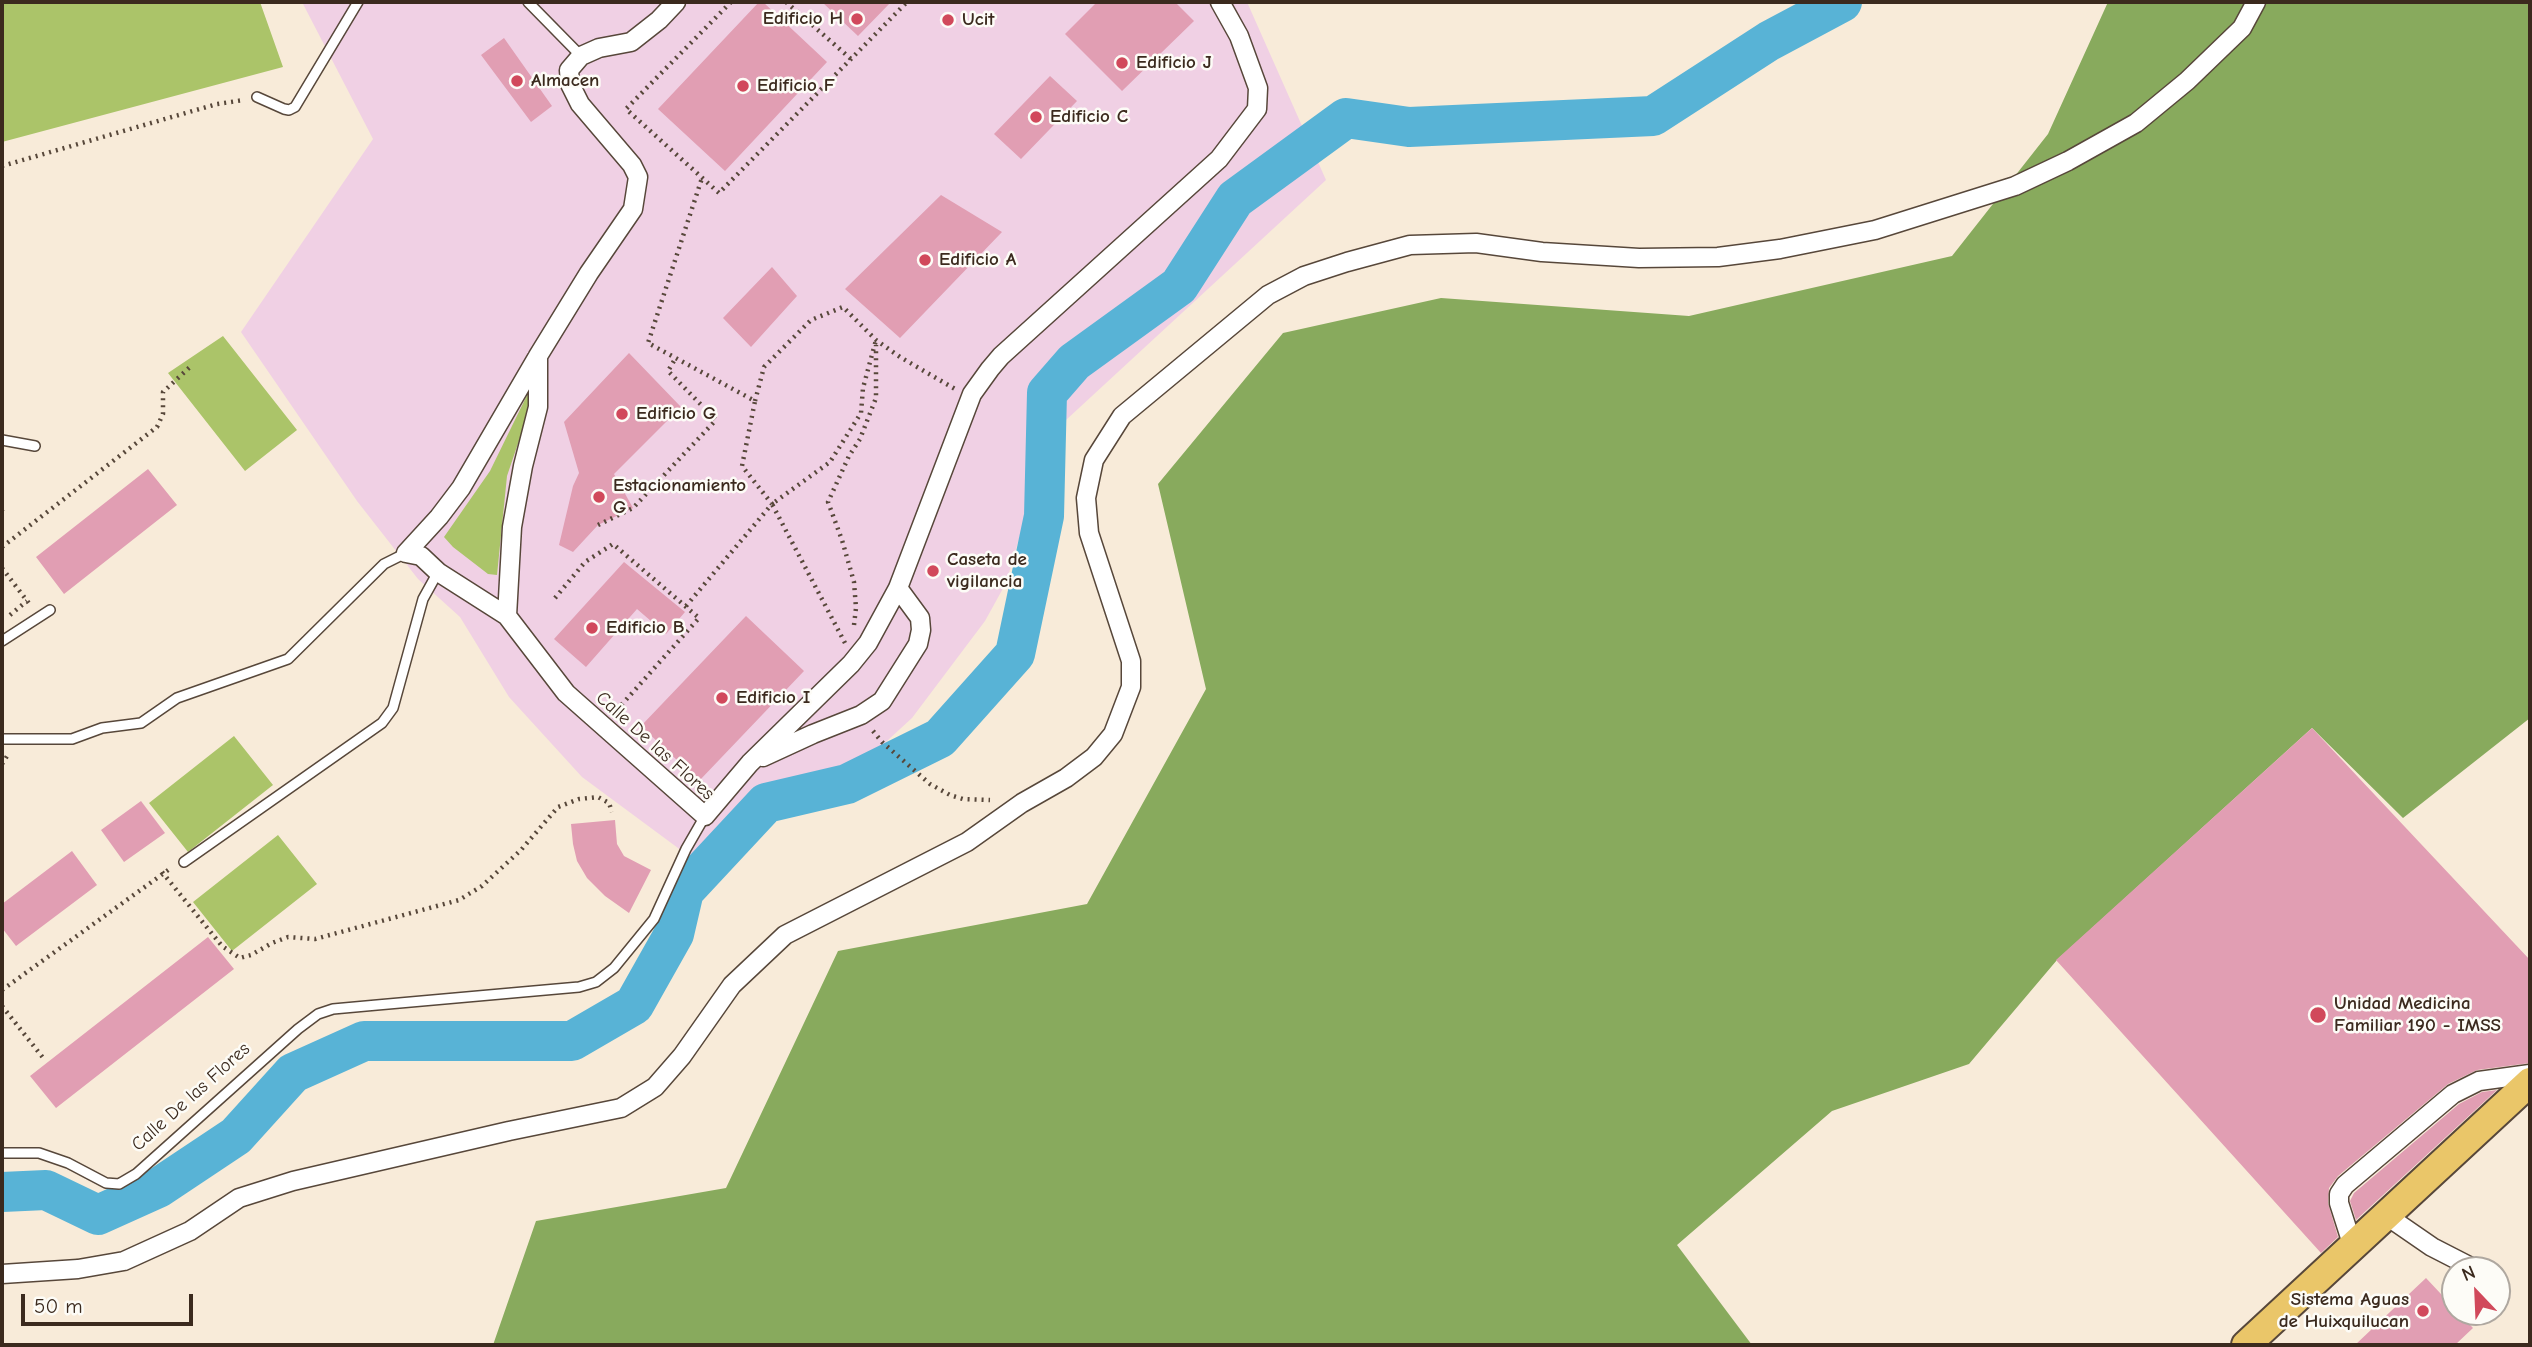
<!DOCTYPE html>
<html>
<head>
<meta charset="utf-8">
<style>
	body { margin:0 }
	#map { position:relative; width:2532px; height:1347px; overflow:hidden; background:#f8ebd9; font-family:"Comic Neue",sans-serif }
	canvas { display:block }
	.frame { position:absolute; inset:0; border:4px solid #3b2a1e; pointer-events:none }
	.north { position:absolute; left:2441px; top:1256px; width:70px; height:70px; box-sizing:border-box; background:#fdfcf7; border:2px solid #afa8a0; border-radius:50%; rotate:337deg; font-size:19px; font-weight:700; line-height:28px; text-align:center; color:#3b2a1e }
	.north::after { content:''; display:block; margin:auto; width:24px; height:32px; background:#d1495b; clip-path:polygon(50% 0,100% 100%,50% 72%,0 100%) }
	.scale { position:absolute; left:21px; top:1294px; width:172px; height:32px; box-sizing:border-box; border:4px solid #3b2a1e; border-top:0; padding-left:9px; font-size:21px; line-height:24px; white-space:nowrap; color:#3b2a1e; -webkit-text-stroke:5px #fdfcf7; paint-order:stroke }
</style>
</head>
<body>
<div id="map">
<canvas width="2532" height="1347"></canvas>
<div class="frame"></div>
<div class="north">N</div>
<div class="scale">50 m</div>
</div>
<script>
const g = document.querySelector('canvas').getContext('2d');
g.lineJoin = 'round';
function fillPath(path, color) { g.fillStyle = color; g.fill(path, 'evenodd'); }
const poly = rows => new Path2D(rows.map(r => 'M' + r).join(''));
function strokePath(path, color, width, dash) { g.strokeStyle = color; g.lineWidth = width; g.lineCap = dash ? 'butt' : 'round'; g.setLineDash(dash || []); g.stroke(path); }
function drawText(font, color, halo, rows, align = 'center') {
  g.font = font + ' "Comic Neue",sans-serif'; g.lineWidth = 5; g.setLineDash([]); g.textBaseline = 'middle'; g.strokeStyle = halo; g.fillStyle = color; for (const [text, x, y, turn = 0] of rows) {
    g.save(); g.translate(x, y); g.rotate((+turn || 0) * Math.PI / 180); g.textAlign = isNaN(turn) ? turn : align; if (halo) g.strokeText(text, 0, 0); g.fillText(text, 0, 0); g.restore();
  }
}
fillPath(poly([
	[302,2,1247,2,1326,180,1027,456,1026,515,1006,583,985,621,912,718,851,774,766,803,705,868,582,777,509,697,460,617,418,579,357,501,241,332,373,139]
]), '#f0d0e4');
fillPath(poly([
	[2,2,260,2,283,67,2,142],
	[223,336,297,430,245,471,168,373],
	[532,385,531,405,507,476,497,575,488,574,453,547,444,537,490,471],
	[234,736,273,785,188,852,149,803],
	[278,835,317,884,232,951,193,902]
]), '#abc469');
fillPath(poly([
	[2108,2,2530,2,2530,718,2403,818,2312,728,2057,960,1969,1064,1832,1111,1677,1245,1752,1345,493,1345,536,1221,726,1188,838,951,1087,904,1206,689,1158,484,1283,333,1441,298,1689,316,1952,256,2048,134]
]), '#88aa5d');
strokePath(poly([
	[2,1192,46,1190,98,1215,158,1188,236,1136,293,1073,364,1041,572,1041,634,1005,674,934,684,891,766,803,847,784,940,738,1015,654,1044,516,1047,393,1074,362,1179,286,1235,199,1346,118,1409,127,1653,116,1769,41,1842,2]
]), '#58b3d6', 40);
fillPath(poly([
	[759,2,763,2,827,62,725,171,658,109],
	[822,2,891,2,858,36],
	[1097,2,1175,2,1194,21,1122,91,1065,34],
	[504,38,552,106,531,122,481,55],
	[1050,76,1077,101,1021,159,994,134],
	[941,195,1002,232,900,338,845,289],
	[772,267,797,296,751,347,723,318],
	[629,353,681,407,614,474,633,508,598,525,573,552,559,545,573,486,579,473,564,422],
	[148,469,177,505,64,594,36,557],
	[624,562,685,612,666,634,637,609,586,667,554,639],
	[746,616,804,671,699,781,641,726],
	[2312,728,2530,960,2530,1063,2477,1070,2448,1084,2338,1176,2329,1188,2328,1203,2338,1237,2321,1253,2056,960],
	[141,801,165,833,124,862,101,830],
	[615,820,617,844,624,856,651,870,629,913,605,896,587,878,577,861,573,844,571,824],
	[72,851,97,885,16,946,2,928,2,904],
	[208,937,234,969,56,1108,30,1076],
	[2497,1090,2356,1220,2350,1201,2354,1193,2459,1104,2482,1092],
	[2426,1278,2455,1309,2455,1312,2458,1312,2473,1328,2455,1345,2355,1345]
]), '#e19eb3');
const lane = poly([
	[528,2,581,56],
	[257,97,284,109,289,110,295,107,358,2],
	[2,440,35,446],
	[2,641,50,610],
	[2,739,72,739,102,728,141,723,177,698,288,659,384,564,406,553],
	[184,862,382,723,393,708,423,599,438,572],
	[2,1153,39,1153,68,1163,106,1183,119,1184,136,1174,298,1029,318,1014,333,1009,377,1005,579,987,596,982,614,968,654,919,686,849,705,816]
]);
const street = poly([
	[406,553,421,556,438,572,507,616,566,693,705,816,750,763,851,664,868,643,898,588,972,394,990,369,1001,356,1219,159,1257,109,1258,88,1239,36,1220,2],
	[406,553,439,517,461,488,538,356,589,273,633,209,638,177,632,165,580,104,570,84,569,70,581,56,599,48,631,42,659,20,676,2],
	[507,616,512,527,523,466,538,407,538,356],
	[763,757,813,734,861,715,882,701,918,644,921,630,920,618,898,588],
	[2387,1216,2432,1247,2471,1267],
	[2353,1247,2339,1203,2339,1194,2345,1185,2453,1094,2479,1081,2530,1074],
	[2,1274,78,1269,124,1261,190,1231,239,1198,293,1181,509,1131,621,1108,655,1087,682,1056,732,985,785,935,967,842,1022,803,1066,778,1094,757,1113,734,1131,687,1131,661,1089,533,1086,498,1094,460,1122,416,1268,295,1304,276,1347,262,1410,245,1476,243,1542,252,1639,258,1718,257,1780,249,1875,230,2015,186,2068,161,2136,123,2187,81,2242,28,2256,2]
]);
const primary = poly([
	[2246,1345,2530,1082]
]);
strokePath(lane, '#57473a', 12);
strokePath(street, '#57473a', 21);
strokePath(primary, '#57473a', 32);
strokePath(poly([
	[731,2,626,109,719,193,907,2],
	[786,2,851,59],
	[2,166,217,104,244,100],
	[755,401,764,367,811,320,843,307,876,340,900,357,955,389],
	[2,510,3,509],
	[598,525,633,508,716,420,668,371,675,359],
	[2,547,157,427,163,414,163,392,191,366],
	[2,568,31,606],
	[555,598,585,562,613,544,699,618,616,711],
	[686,606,772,504,742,466,755,401,648,343,702,178],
	[10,615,27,601],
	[854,625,856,608,854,582,842,540,828,502,849,456,860,439,876,398,876,345],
	[845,643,772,504,830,462,861,413,863,388,876,340],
	[873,731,882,742,930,784,950,795,963,799,990,800],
	[2,764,9,753],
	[162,872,222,946,240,958,251,955,272,943,288,937,315,939,459,900,482,886,521,850,558,807,579,799,598,797,609,803,612,812],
	[2,990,171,868],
	[2,1006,44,1059]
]), '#57473a', 4.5, [2, 5]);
strokePath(lane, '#fff', 9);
strokePath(street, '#fff', 18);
strokePath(primary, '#eac669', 28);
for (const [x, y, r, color] of [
	[857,19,7,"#d1495b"],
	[948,20,7,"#d1495b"],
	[1122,63,7,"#d1495b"],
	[517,81,7,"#d1495b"],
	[743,86,7,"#d1495b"],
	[1036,117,7,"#d1495b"],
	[925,260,7,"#d1495b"],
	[622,414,7,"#d1495b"],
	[599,497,7,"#d1495b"],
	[933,571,7,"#d1495b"],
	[592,628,7,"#d1495b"],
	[722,698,7,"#d1495b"],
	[2318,1015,9,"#d1495b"],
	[2423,1311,7,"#d1495b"]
]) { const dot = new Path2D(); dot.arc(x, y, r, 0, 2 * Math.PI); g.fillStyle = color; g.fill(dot); strokePath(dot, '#fdfcf7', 2.5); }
drawText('bold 19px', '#3b2a1e', '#fdfcf7', [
	["Edificio H",843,19,"right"],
	["Ucit",962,20],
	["Edificio J",1136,63],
	["Almacen",531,81],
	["Edificio F",757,86],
	["Edificio C",1050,117],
	["Edificio A",939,260],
	["Edificio G",636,414],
	["Estacionamiento",613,486],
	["G",613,508],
	["Caseta de",947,560],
	["vigilancia",947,582],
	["Edificio B",606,628],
	["Edificio I",736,698],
	["Unidad Medicina",2334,1004],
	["Familiar 190 - IMSS",2334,1026],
	["Sistema Aguas",2409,1300,"right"],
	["de Huixquilucan",2409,1322,"right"]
], 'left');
drawText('19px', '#3b2a1e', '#fdfcf7', [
	["Calle De las Flores",655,746,42],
	["Calle De las Flores",191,1097,-42]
]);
</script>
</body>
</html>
